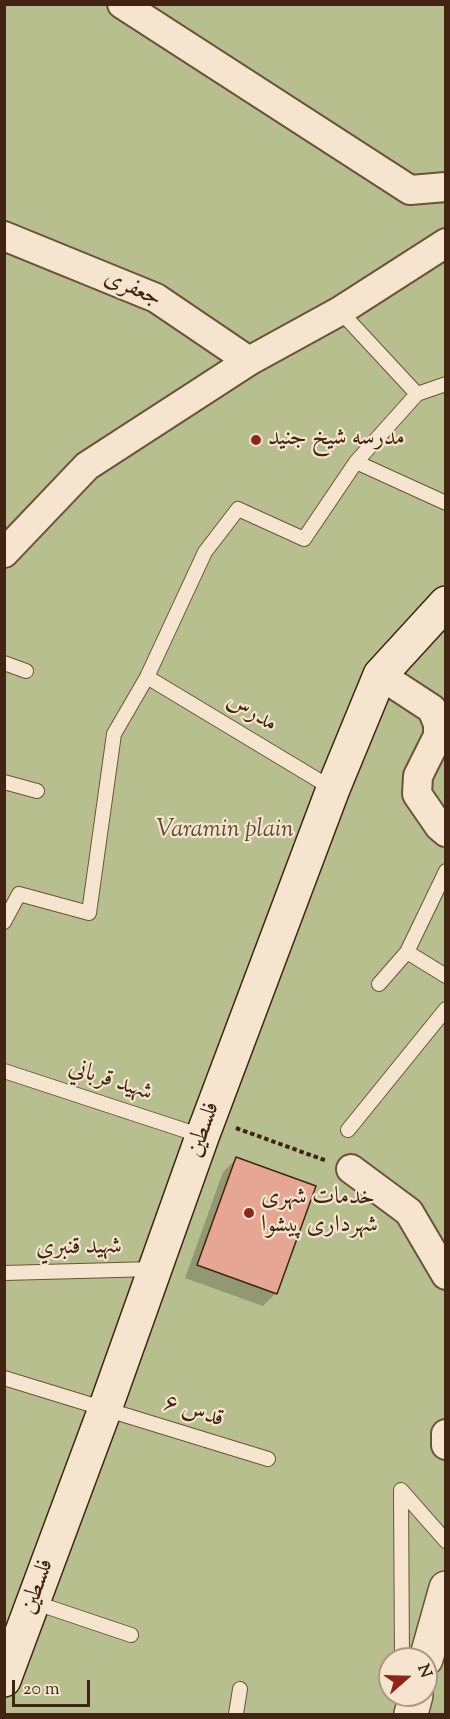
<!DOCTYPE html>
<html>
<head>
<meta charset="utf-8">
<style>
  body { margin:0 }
  #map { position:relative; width:450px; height:1719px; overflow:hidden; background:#f0d7b4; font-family:"Sorts Mill Goudy",serif }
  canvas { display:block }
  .frame { position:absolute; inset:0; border:6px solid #422412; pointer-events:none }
  .north { position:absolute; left:378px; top:1647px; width:60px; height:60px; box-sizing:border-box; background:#f5e5ce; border:2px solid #ad9883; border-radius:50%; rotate:70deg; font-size:16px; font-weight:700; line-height:24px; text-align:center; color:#422412 }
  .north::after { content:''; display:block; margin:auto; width:21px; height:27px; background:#8f2418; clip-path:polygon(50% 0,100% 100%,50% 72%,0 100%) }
  .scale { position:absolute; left:12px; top:1680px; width:78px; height:27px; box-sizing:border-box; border:3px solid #422412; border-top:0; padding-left:8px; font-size:18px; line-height:21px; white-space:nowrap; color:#422412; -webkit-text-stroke:4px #f5e5ce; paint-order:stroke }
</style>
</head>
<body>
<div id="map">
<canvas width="450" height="1719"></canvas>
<div class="frame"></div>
<div class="north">N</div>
<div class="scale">20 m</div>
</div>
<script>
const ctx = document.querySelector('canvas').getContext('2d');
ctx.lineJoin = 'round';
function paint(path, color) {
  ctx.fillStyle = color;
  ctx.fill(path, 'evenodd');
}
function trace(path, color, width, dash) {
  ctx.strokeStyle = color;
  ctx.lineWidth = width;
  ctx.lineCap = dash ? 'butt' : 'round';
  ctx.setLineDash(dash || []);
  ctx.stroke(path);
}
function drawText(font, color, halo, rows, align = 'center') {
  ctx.font = font + ' "Sorts Mill Goudy",Amiri,serif';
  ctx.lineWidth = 4.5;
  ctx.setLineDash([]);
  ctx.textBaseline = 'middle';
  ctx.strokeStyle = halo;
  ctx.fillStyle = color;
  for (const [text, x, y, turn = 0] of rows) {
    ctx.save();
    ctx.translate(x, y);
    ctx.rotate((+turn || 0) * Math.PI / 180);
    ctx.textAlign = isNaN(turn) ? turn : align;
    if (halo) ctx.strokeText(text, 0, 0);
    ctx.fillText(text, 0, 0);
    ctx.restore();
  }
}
paint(new Path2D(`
  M 5,5 L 445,5 L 445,1714 L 5,1714 ZM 390,1659 L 426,1659 L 426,1695 L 390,1695 Z`), '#b7bf8f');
paint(new Path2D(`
  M 236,1159 L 276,1293 L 263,1306 L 185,1278 L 223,1172 Z`), '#0003');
const building = new Path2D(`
  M 236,1157 L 316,1186 L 277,1294 L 197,1265 Z`);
paint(building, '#e5a793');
trace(building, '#422412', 1.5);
const service = new Path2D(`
  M 417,394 L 446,384
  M 356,462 L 446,503
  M 4,663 L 26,671
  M 147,677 L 333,789
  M 4,782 L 37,791
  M 4,922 L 19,894 L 89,913 L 114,734 L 147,677 L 205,552 L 238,509 L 304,539 L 356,462 L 417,394 L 340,311
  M 407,952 L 446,976
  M 379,984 L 407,952 L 446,871
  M 4,1071 L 202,1136
  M 348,1130 L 446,1009
  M 4,1273 L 154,1269
  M 4,1378 L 268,1459
  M 33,1602 L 131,1635
  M 402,1659 L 401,1490 L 446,1541
  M 236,1714 L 240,1689`);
const minor = new Path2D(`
  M 122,4 L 410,190 L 446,187
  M 4,236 L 156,298 L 249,361
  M 4,553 L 87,466 L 249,361 L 340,311 L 446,243
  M 380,675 L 432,709 L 438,724 L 438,736 L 418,776 L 417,794 L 439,826 L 446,832
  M 351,1169 L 409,1212 L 446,1275
  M 446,1434 L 446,1445`);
const tertiary = new Path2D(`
  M 426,1659 L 446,1588
  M 411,1714 L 416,1695`);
const secondary = new Path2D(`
  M 4,1680 L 105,1409 L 202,1137 L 333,789 L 380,675 L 446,603`);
trace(service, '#6e513a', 16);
trace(minor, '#6e513a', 32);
trace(tertiary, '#6e513a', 36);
trace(secondary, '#422412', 36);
trace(new Path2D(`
  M 236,1128 L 327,1161`), '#422412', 4, [4.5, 3]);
trace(service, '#f5e5ce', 14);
trace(minor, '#f5e5ce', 28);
trace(tertiary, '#f5e5ce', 33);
trace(secondary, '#f5e5ce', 33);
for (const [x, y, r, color] of [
  [256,440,6,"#8f2418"],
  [249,1213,6,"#8f2418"]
]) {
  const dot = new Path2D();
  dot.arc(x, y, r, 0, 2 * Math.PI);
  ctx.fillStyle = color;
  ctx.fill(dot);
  trace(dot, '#f5e5ce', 2);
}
drawText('24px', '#422412', '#f5e5ce', [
  ["جعفری",132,290,24],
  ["مدرس",251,714,31],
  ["شهيد قرباني",110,1082,18],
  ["فلسطین",205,1130,-70],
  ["شهيد قنبري",79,1249,-1],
  ["قدس ۶",193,1413,17],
  ["فلسطین",39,1587,-70]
]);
drawText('24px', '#422412', '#f5e5ce', [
  ["مدرسه شیخ جنید",268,440],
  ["خدمات شهری",261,1199],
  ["شهرداری پیشوا",261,1227]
], 'left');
drawText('italic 24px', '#5f4b31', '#f5e5ce', [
  ["Varamin plain",225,832]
]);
</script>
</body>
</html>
